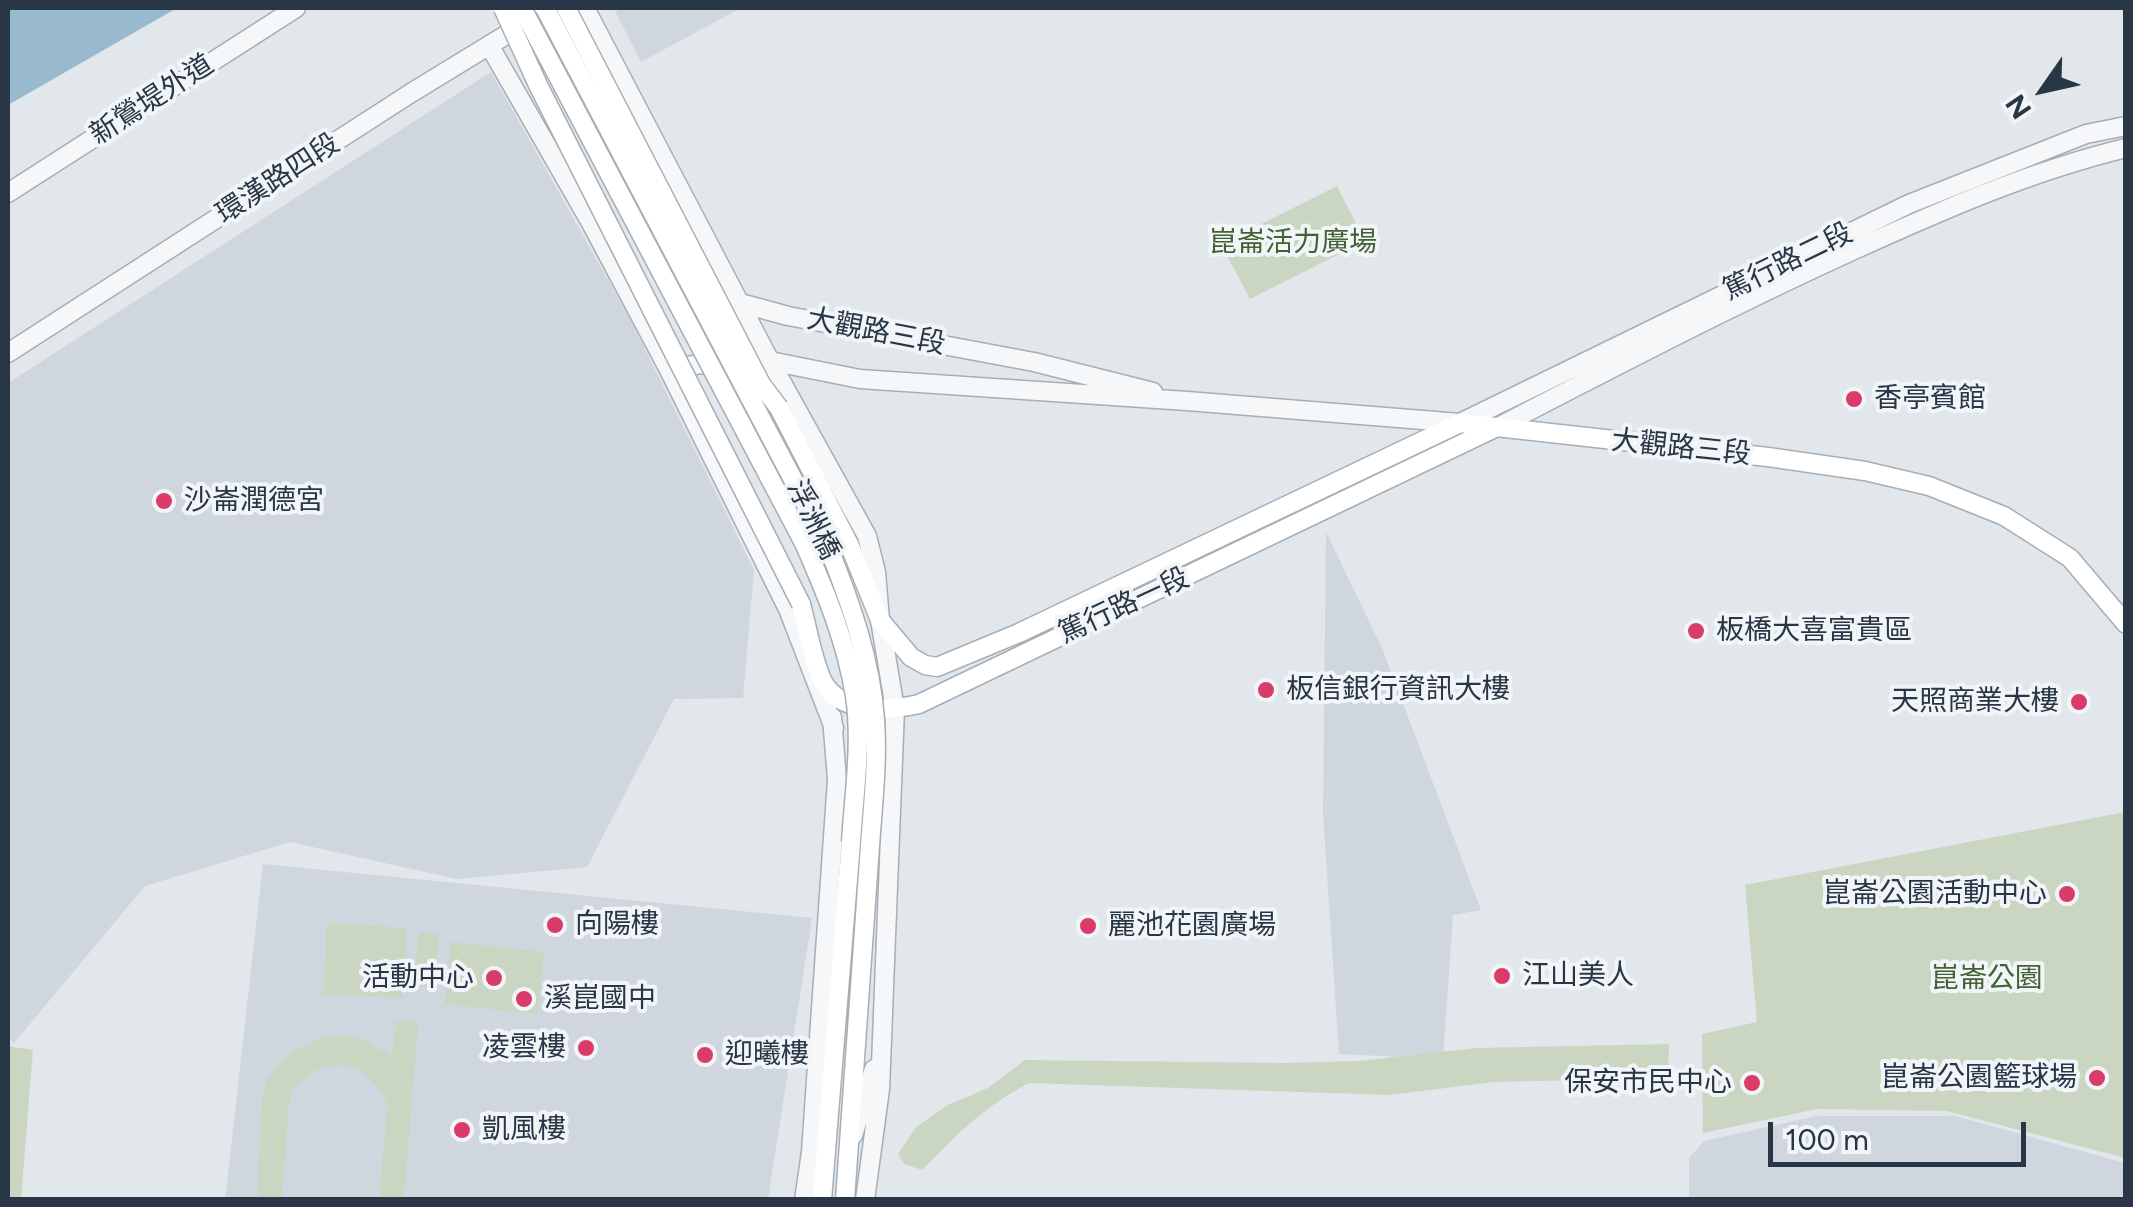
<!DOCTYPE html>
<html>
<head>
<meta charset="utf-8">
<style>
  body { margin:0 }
  #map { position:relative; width:2133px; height:1207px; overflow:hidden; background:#e1e7eb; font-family:Figtree,sans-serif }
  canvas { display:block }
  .frame { position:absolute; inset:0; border:10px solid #283645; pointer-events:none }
  .north { position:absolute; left:1993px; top:40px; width:100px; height:100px; -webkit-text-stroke:8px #f1f5f8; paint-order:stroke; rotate:236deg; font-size:28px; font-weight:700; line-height:40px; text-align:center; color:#283645 }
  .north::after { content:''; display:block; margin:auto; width:35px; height:45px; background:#283645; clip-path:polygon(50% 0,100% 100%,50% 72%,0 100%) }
  .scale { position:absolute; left:1768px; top:1122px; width:258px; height:45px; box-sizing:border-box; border:5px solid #283645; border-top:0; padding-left:12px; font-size:30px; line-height:35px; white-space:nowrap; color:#283645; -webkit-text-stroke:8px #f1f5f8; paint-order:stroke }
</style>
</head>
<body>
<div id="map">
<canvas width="2133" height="1207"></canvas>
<div class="frame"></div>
<div class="north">N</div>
<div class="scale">100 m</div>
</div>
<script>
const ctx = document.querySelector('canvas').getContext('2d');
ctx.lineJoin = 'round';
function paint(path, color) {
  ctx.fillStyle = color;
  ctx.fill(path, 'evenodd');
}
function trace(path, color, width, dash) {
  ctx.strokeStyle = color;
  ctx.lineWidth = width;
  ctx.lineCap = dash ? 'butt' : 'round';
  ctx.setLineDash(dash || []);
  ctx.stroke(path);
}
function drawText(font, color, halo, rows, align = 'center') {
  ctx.font = font + ' Figtree,"Noto Sans TC",sans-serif';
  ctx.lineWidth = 8;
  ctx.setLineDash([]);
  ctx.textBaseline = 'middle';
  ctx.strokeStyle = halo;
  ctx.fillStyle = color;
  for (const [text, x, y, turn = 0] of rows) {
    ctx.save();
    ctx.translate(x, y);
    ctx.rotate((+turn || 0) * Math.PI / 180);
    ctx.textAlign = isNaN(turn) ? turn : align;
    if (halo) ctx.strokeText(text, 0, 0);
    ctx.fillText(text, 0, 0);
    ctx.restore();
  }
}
paint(new Path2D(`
  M 618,8 L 741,8 L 641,62 L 616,13 Z
  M 491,72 L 630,319 L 754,570 L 743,698 L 674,699 L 587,867 L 457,879 L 290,842 L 145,886 L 14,1043 L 8,1037 L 8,383 Z
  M 1326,532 L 1382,648 L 1481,910 L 1453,915 L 1443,1059 L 1339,1054 L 1323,813 Z
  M 263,864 L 812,918 L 768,1199 L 225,1200 Z
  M 1817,1116 L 1955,1116 L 2125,1163 L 2125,1199 L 1689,1199 L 1689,1158 L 1704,1141 Z`), '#cfd6dd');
paint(new Path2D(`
  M 1337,186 L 1365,241 L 1250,299 L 1221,244 Z
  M 2125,812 L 2125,1158 L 1947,1111 L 1817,1109 L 1703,1133 L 1702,1034 L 1757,1022 L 1745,885 Z
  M 327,923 L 406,928 L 403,998 L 323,994 Z
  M 419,932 L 439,934 L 433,987 L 414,986 Z
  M 451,942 L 544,952 L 538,1014 L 445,1004 Z
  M 396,1021 L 418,1023 L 404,1199 L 379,1199 L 388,1103 C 363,1056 325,1053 290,1092 L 282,1199 L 258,1199 C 259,1177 259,1099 266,1083 C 281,1051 324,1029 358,1038 C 371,1042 381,1050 392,1057 Z
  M 1669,1044 L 1668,1078 L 1494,1082 L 1390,1095 L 1029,1083 C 986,1105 955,1136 922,1170 L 904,1164 L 898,1154 L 916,1127 L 948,1105 L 988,1088 L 1025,1060 L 1283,1063 L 1359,1061 L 1477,1048 Z
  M 8,1046 L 33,1050 L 21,1199 L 8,1199 Z`), '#cad6c2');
paint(new Path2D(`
  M 8,8 L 177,8 L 8,105 Z`), '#99bace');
const tertiary = new Path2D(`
  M 585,8 L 770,361 L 867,536 L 876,572 L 880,620 L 895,709 L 880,1089 L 865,1200
  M 489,45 L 591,223 L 668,368 L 788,609 L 834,728
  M 8,193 L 296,8
  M 740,303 L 788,316 L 1034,362 L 1153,392
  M 8,353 L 411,93 L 550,8
  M 668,368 L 740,360 L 770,361 L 860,379 L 1187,401 L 1460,423 L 1909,204 L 2086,134 L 2126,126
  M 1498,427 C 1616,366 1733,305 1854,250 C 1942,210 2031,171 2126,148
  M 853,1135 L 874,1069
  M 804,1200 L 811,1152 L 837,780 L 832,717`);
const secondary = new Path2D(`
  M 779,408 L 849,544 L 880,620 L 911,657 L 925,665 L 937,667 L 1019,633 L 1460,423 L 1768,457 L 1865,471 L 1929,486 L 2004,516 L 2070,558 L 2126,624
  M 801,604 C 807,626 813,662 823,682 C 841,714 888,711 919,704 L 1495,428
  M 822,1200 L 851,842
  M 845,1200 L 870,845`);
trace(tertiary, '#a6aeb6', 21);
trace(secondary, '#a6aeb6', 21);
trace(tertiary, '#f5f7f9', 18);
trace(secondary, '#fff', 18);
const secondaryBridge = new Path2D(`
  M 503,8 L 539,87 L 801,604
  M 522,8 L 804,543 C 826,593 846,641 855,696 C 862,743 854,794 851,842
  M 545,8 L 828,546 C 850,602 871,659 875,720 C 878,761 873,804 870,845
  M 566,8 L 761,384 L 779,408`);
trace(secondaryBridge, '#a6aeb6', 21, []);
trace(secondaryBridge, '#fff', 18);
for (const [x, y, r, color] of [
  [1854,399,10,"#da3c6a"],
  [164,501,10,"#da3c6a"],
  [1696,631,10,"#da3c6a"],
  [1266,690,10,"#da3c6a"],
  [2079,702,10,"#da3c6a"],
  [2067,894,10,"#da3c6a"],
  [555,925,10,"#da3c6a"],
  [1088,926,10,"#da3c6a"],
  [1502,976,10,"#da3c6a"],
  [494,978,10,"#da3c6a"],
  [524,999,10,"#da3c6a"],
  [586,1048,10,"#da3c6a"],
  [705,1055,10,"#da3c6a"],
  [2097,1078,10,"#da3c6a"],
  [1752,1083,10,"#da3c6a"],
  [462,1130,10,"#da3c6a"]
]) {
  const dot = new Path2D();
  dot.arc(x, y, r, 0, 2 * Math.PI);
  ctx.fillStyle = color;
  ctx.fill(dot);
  trace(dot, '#f1f5f8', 4);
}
drawText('28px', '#283645', '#f1f5f8', [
  ["新鶯堤外道",152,100,-33],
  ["環漢路四段",278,179,-33],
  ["篤行路二段",1788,262,-26],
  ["大觀路三段",876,332,11],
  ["大觀路三段",1681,448,6],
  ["浮洲橋",813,520,64],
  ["篤行路一段",1124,606,-25]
]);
drawText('28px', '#436234', '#f1f5f8', [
  ["崑崙活力廣場",1293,243],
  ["崑崙公園",1987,979]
]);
drawText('28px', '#283645', '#f1f5f8', [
  ["香亭賓館",1874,399],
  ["沙崙潤德宮",184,501],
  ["板橋大喜富貴區",1716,631],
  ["板信銀行資訊大樓",1286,690],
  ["天照商業大樓",2059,702,"right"],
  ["崑崙公園活動中心",2047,894,"right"],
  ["向陽樓",575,925],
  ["麗池花園廣場",1108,926],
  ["江山美人",1522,976],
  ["活動中心",474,978,"right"],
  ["溪崑國中",544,999],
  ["凌雲樓",566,1048,"right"],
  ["迎曦樓",725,1055],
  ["崑崙公園籃球場",2077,1078,"right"],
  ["保安市民中心",1732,1083,"right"],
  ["凱風樓",482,1130]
], 'left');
</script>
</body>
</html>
